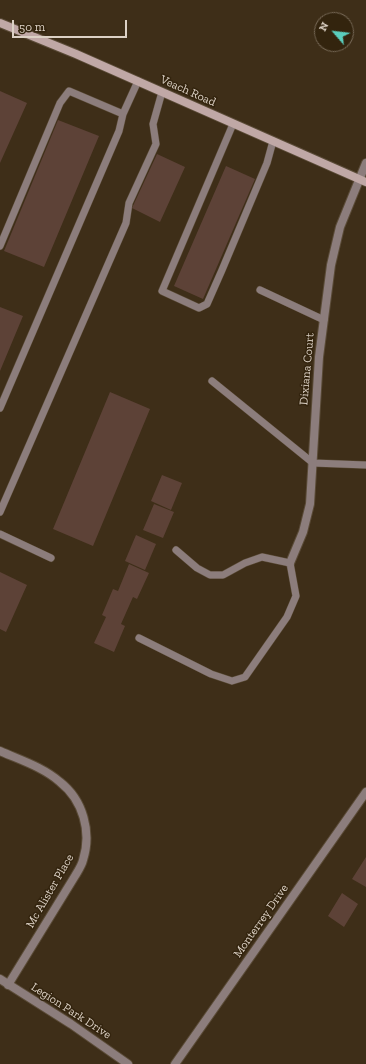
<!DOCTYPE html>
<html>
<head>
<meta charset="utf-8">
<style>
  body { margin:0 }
  #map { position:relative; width:366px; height:1064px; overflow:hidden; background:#3e2e18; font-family:"Zilla Slab",serif }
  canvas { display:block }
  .north { position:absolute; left:314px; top:12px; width:40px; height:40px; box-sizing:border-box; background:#33240e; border:1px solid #776957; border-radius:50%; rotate:298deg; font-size:11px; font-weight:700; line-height:16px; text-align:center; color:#dcd1c5 }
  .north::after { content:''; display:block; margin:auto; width:14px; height:18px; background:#5acebd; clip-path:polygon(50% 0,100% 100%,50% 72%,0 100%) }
  .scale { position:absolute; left:12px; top:20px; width:115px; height:18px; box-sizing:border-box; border:2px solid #dcd1c5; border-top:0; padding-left:5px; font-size:12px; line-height:14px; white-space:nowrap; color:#dcd1c5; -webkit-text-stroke:3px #33240e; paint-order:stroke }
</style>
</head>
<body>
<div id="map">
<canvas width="366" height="1064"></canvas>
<div class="north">N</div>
<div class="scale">50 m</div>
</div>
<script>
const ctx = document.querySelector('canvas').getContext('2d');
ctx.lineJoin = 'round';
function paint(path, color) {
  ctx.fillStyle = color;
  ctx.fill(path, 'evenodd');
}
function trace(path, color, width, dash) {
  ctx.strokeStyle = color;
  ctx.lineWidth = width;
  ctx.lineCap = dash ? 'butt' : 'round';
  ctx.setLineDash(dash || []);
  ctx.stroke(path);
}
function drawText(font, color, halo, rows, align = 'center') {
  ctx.font = font + ' "Zilla Slab",serif';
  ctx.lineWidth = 3;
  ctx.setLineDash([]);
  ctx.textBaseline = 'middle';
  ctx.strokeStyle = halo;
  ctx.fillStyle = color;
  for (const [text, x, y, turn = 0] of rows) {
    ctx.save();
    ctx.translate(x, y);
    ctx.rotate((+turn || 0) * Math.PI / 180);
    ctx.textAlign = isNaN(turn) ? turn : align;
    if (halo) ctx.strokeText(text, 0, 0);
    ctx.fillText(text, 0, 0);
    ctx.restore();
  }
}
paint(new Path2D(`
  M 0,91 L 27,103 L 0,163 Z
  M 58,120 L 99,136 L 44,267 L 4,251 Z
  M 157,154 L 185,167 L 160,222 L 132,208 Z
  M 226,166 L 255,179 L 203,299 L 174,286 Z
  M 0,307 L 23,316 L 0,371 Z
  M 110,392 L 150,409 L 93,546 L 53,529 Z
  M 162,475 L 182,483 L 171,510 L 151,501 Z
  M 154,504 L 174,512 L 163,538 L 143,530 Z
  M 136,535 L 156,544 L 145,570 L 125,561 Z
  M 129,564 L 149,573 L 137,599 L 133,597 L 121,624 L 125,626 L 114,652 L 94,643 L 106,617 L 102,615 L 113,589 L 118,591 Z
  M 0,572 L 27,585 L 6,632 L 0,629 Z
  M 366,857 L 366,887 L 352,879 Z
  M 342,893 L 358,904 L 344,927 L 328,916 Z`), '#5d4237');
const lane = new Path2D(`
  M 233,124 L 162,291 L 199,308 L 207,304 L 222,270 L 267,163 L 273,141
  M 0,246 L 60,103 L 69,91 L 123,114 L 138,81
  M 260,290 L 324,320
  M 212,381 L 313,463 L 366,465
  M 0,408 L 119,131 L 123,114
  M 0,512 L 126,223 L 129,203 L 156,144 L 153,124 L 162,92
  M 0,534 L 51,558
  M 139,638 L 211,674 L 232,681 L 245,677 L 287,617 L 296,596 L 290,563 L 262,557 L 245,563 L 223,575 L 210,575 L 197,568 L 176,550`);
const street = new Path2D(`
  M 290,563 L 303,532 L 310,504 L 319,357 L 331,265 L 340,227 L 366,163
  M 0,751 C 20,760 43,767 60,782 C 83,800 92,832 83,860 C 82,865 78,871 75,876 L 8,985
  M 0,979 L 71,1024 L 128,1064
  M 175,1064 L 366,792`);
const secondary = new Path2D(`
  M 0,23 L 76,54 L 366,182`);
trace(lane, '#5a4b37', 8);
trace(street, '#5a4b37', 10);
trace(secondary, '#5a4b37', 10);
trace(lane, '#8c7d7c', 7);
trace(street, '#8c7d7c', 8);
trace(secondary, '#c0a8a6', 8);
drawText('12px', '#dcd1c5', '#33240e', [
  ["Veach Road",188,91,24],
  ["Dixiana Court",307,369,-85],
  ["Mc Alister Place",50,891,-60],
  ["Monterrey Drive",261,921,-55],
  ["Legion Park Drive",71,1011,33]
]);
</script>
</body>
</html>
